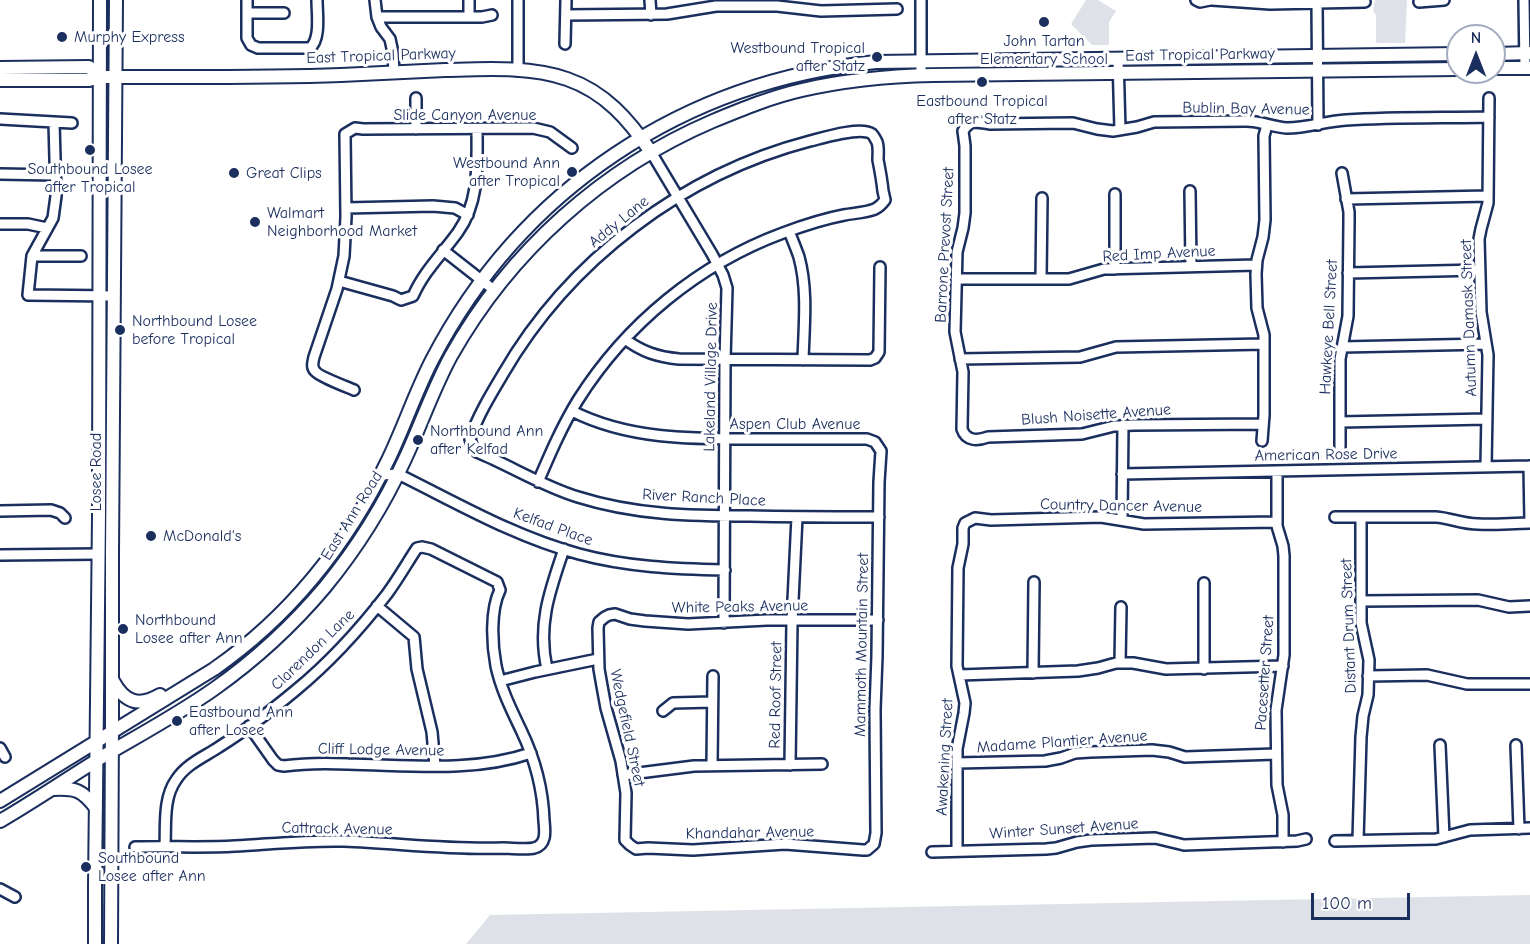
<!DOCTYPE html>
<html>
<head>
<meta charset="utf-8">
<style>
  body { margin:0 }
  #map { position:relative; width:1530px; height:944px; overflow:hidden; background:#fff; font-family:"Comic Neue",sans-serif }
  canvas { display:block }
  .north { position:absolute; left:1446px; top:24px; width:60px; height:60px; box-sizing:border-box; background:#fff; border:2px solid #a4acbf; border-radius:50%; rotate:0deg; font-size:16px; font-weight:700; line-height:24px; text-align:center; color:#1b2f5e }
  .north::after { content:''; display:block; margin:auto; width:21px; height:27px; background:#1b2f5e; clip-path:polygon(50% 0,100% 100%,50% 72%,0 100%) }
  .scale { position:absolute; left:1311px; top:893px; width:99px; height:27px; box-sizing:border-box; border:3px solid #1b2f5e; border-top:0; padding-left:8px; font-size:18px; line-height:21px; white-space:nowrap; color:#1b2f5e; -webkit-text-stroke:4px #fff; paint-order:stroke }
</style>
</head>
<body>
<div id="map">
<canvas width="1530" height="944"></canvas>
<div class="north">N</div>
<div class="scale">100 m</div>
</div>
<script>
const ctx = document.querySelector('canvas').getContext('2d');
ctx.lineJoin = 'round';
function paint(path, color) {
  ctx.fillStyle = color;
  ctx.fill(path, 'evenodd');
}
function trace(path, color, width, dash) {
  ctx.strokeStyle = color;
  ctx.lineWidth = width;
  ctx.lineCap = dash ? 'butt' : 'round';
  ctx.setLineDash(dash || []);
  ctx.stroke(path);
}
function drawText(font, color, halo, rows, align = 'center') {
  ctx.font = font + ' "Comic Neue",sans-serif';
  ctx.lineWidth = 6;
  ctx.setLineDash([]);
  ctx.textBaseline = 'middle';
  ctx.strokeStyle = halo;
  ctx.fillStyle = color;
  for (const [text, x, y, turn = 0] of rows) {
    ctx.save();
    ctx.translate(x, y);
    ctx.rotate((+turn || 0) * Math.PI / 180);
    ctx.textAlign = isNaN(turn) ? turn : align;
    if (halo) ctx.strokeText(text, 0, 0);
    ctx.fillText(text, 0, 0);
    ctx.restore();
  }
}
paint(new Path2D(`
  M 1086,0 L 1098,0 L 1116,11 L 1109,22 L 1109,45 L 1092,45 L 1071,24 Z
  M 1375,0 L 1407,0 L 1405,43 L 1376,43 L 1376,15 L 1373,11 Z
  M 1530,895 L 1530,944 L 466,944 L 490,915 Z`), '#dee1e7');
const minor = new Path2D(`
  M 247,0 L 247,38 L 251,45 L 258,48 L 310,48 C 321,39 317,14 317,0
  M 375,0 L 377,17 L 381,27 L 390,39 L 393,53 L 394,72
  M 518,0 L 518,71
  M 650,0 L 651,15
  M 1196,0 L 1200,2 L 1210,0
  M 1212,0 L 1270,4 L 1365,2
  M 1524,0 L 1525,68
  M 1419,2 L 1444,0
  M 1317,3 L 1318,125
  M 247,13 L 284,13
  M 566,15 L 667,14 L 716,6 L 777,6 L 821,11 L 897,9
  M 469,16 L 469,0
  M 377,17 L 482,17 L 492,15
  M 565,44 L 566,0
  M 1118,58 L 1120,130
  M 921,75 L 921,0
  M 416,98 L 416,129
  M 0,119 L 72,123
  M 54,122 L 56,196 L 53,218 L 32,256 L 28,295 L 114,296
  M 651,152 L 712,254 L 723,275 L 727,288 L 725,360 L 724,623
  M 0,174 L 55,175
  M 1190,191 L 1191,266
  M 1115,194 L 1115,269
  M 1346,199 L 1488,196
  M 346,208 L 433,206 L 455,208 L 468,215
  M 0,224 L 28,224 L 47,228
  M 789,231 C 792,239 796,248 799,257 C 808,290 804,326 803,360
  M 443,250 L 494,290
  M 32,256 L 81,256
  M 1348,273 L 1479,270
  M 956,279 L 1069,279 L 1104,269 L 1256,265
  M 1041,279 L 1042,198
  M 339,281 L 393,296 L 401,300 L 413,296 C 424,271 443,253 458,232 C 480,201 477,164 477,129
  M 625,339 C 642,352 658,357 679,359 L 870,360 L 875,358 L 879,352 L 880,267
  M 1342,347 L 1486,344
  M 960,359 L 1080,357 L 1116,347 L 1264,344
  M 354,390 C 347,387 318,376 315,371 C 311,367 313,362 314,357 L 337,289 L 344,256 L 346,217 L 345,134 L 355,128 L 363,129 L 533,128 L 550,132 L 572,148
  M 572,411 C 629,440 694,439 756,439 C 793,439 830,439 867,439 L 875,442 L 881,451 L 879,482 L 877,656 L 875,709 L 876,833 L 874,844 L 867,850 L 863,850 L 785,844 L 693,850 L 648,848 L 636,849 L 630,845 L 625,840 L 626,793 L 621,761 L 606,708 L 602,686 L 599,669 L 598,628 L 599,622 L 605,617 L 609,615 L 615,614 L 630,619 L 645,621 L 688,624 L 767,620 L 878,620
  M 1340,422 L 1487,419
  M 1263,424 L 1134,425 L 1114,426 L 1082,434 L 988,437 C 977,441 966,441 962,429 L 963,372 L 955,332 L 957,252 L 963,228 L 965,213 L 965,146 L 963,131 C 971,119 976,122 990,124 L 1073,123 L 1097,129 L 1113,131 L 1137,127 L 1154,122 L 1246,121 C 1260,121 1273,127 1287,128 C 1308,128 1326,121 1346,120 C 1394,117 1442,118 1489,117
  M 1262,441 L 1264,415 L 1264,335 L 1257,308 L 1256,274 L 1257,260 L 1263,237 L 1265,220 L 1264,136 L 1267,125
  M 1340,447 L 1340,359 L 1348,316 L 1349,222 L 1349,212 L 1342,173
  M 1529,466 L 1530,523
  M 1486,467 L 1488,355 L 1481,312 L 1479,239 L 1481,229 L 1488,203 L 1489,98
  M 1277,471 L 1277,526 L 1283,546 L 1284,556 L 1284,655 L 1276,710 L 1277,785 L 1283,815 L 1283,842
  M 1122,474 L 1530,466
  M 381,475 L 398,474 C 457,503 515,537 579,554 C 627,567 676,569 725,570
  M 538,482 C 550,454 562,426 578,400 C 626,324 699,264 783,233 C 802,226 823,219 844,215 C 854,213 865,213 875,209 C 879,207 882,204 885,200 L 883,191 C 882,181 880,170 878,160 C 878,154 879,147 877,142 C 876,140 873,135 872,134 C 861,126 822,138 810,141 C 683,174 569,260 503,374 C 491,394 477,417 470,439 L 473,448 L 477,452 C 511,466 542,486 578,497 C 635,515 691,516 750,516 C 793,517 836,517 879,517
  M 0,511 L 51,510 L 60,513 L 65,518
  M 1335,517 L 1436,517 C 1450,518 1463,524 1478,524 C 1495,525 1513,523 1530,523
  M 1122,520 L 1123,425
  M 0,555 L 98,554
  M 1204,583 L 1204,669
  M 1361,601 L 1478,600 L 1509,607 L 1530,606
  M 377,606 L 414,637 L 417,669 L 432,732 L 435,766
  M 1120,663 L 1121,607
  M 547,669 C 537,625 550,590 564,549
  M 1033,673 L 1034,582
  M 959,675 L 1078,671 L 1098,668 L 1116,663 L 1133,663 L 1166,669 L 1283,666
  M 1368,676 L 1427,675 L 1467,684 L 1530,684
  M 500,681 L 535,672 L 598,659
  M 663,711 L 673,703 L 712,702
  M 249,726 L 273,760 L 278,765 L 284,766 C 305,763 327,763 348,764 C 409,765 472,773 531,753
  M 1440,745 L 1444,837
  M 1516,745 L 1519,829
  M 0,748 L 5,757
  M 957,763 L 1045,761 L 1061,758 L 1075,753 L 1090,752 L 1152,750 L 1169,752 L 1185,757 L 1276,754
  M 712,765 L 713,676
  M 790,765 L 792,621 L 797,517
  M 623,775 L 694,766 L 822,764
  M 1358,840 L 1361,737 L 1363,716 L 1368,695 L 1369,660 L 1361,623 L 1361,518
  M 1335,841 L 1436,839 L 1470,830 L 1530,828
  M 135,847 C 169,846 202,848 235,846 C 271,844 308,840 344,841 C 397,843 450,850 503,848 C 511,848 528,850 534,848 C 547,845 545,831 544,821 C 543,789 535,759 521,730 C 511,709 501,689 496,666 C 492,645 490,610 500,590 L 497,582 L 431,549 L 422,547 L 417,548 C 407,563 398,579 387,594 C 360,629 330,662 296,690 C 272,710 246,730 219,747 C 204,757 186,764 176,780 C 163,798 166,825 165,846
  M 957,851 L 957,749 L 964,713 L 965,703 L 957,666 L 958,568 L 963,544 L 963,528 L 965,523 L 975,518 L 991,520 L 1101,517 L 1144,524 L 1277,522
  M 932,852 L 1046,849 L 1056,848 L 1077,842 L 1091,840 L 1155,838 L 1184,845 L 1297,841 L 1306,839
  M 0,889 L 15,897`);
const major = new Path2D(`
  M 1494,54 L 1530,53
  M 0,68 L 89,67 L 100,77
  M 1494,68 L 1530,68
  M 0,80 L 89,80 L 100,77 C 180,77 260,78 341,75 C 376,73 410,72 445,70 C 485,69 529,66 567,79 C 605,92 629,120 651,152
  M 113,681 C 125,703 139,707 160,695
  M 54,789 C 76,788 82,790 96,808
  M 0,801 L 214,669 C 290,616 348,543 388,460 C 404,427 415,393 432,360 C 521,189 684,81 876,62 L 1458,54
  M 0,821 C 36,800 71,776 107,754 C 143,733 180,713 214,689 C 255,660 293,625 325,587 C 357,548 384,505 405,459 C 421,425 433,389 451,356 C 510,251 603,168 713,121 C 742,109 771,97 802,90 C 845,80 889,76 933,75 L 1458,69
  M 95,944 L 95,886 L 99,515 L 100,0
  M 111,944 L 112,721 L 112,553 L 116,0`);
trace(minor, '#1b2f5e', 14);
trace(major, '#1b2f5e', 16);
trace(minor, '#fff', 9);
trace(major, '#fff', 12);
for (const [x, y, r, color] of [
  [1044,22,6,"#1b2f5e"],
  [62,37,6,"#1b2f5e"],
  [877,57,6,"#1b2f5e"],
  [982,82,6,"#1b2f5e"],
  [90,150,6,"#1b2f5e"],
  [572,172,6,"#1b2f5e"],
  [234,173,6,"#1b2f5e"],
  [255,222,6,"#1b2f5e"],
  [120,330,6,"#1b2f5e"],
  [418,440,6,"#1b2f5e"],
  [151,536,6,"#1b2f5e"],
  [123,629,6,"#1b2f5e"],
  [177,721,6,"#1b2f5e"],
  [86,867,6,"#1b2f5e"]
]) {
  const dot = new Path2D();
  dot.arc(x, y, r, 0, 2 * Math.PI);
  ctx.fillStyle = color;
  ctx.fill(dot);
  trace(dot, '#fff', 2);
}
drawText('16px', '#1b2f5e', '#fff', [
  ["Murphy Express",74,37],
  ["John Tartan",1044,41,"center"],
  ["Elementary School",1044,59,"center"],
  ["Westbound Tropical",865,48,"right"],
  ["after Statz",865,66,"right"],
  ["Eastbound Tropical",982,101,"center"],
  ["after Statz",982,119,"center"],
  ["Westbound Ann",560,163,"right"],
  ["after Tropical",560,181,"right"],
  ["Southbound Losee",90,169,"center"],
  ["after Tropical",90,187,"center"],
  ["Great Clips",246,173],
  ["Walmart",267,213],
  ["Neighborhood Market",267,231],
  ["Northbound Losee",132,321],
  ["before Tropical",132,339],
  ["Northbound Ann",430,431],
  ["after Kelfad",430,449],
  ["McDonald's",163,536],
  ["Northbound",135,620],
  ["Losee after Ann",135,638],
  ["Eastbound Ann",189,712],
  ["after Losee",189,730],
  ["Southbound",98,858],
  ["Losee after Ann",98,876]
], 'left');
drawText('16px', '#1b2f5e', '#fff', [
  ["East Tropical Parkway",1200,55,-1],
  ["East Tropical Parkway",381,56,-2],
  ["Bublin Bay Avenue",1246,109,1],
  ["Slide Canyon Avenue",465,115],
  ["Addy Lane",619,222,-39],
  ["Barrone Prevost Street",945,245,-87],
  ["Red Imp Avenue",1159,254,-3],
  ["Autumn Damask Street",1469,318,-92],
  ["Hawkeye Bell Street",1329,327,-87],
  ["Lakeland Village Drive",711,377,-89],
  ["Blush Noisette Avenue",1096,415,-4],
  ["Aspen Club Avenue",795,424],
  ["American Rose Drive",1326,455,-1],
  ["Losee Road",96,472,-90],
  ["River Ranch Place",704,498,3],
  ["Country Dancer Avenue",1121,506,1],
  ["East Ann Road",352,516,-58],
  ["Kelfad Place",553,527,20],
  ["White Peaks Avenue",740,607,-1],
  ["Distant Drum Street",1349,626,-92],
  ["Mammoth Mountain Street",862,645,-89],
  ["Clarendon Lane",313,650,-44],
  ["Pacesetter Street",1265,673,-86],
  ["Red Roof Street",776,695,-89],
  ["Wedgefield Street",627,728,78],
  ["Madame Plantier Avenue",1062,742,-4],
  ["Cliff Lodge Avenue",381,750,1],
  ["Awakening Street",945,757,-87],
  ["Cattrack Avenue",337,829,1],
  ["Winter Sunset Avenue",1064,829,-4],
  ["Khandahar Avenue",750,833,-1]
]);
</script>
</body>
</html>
